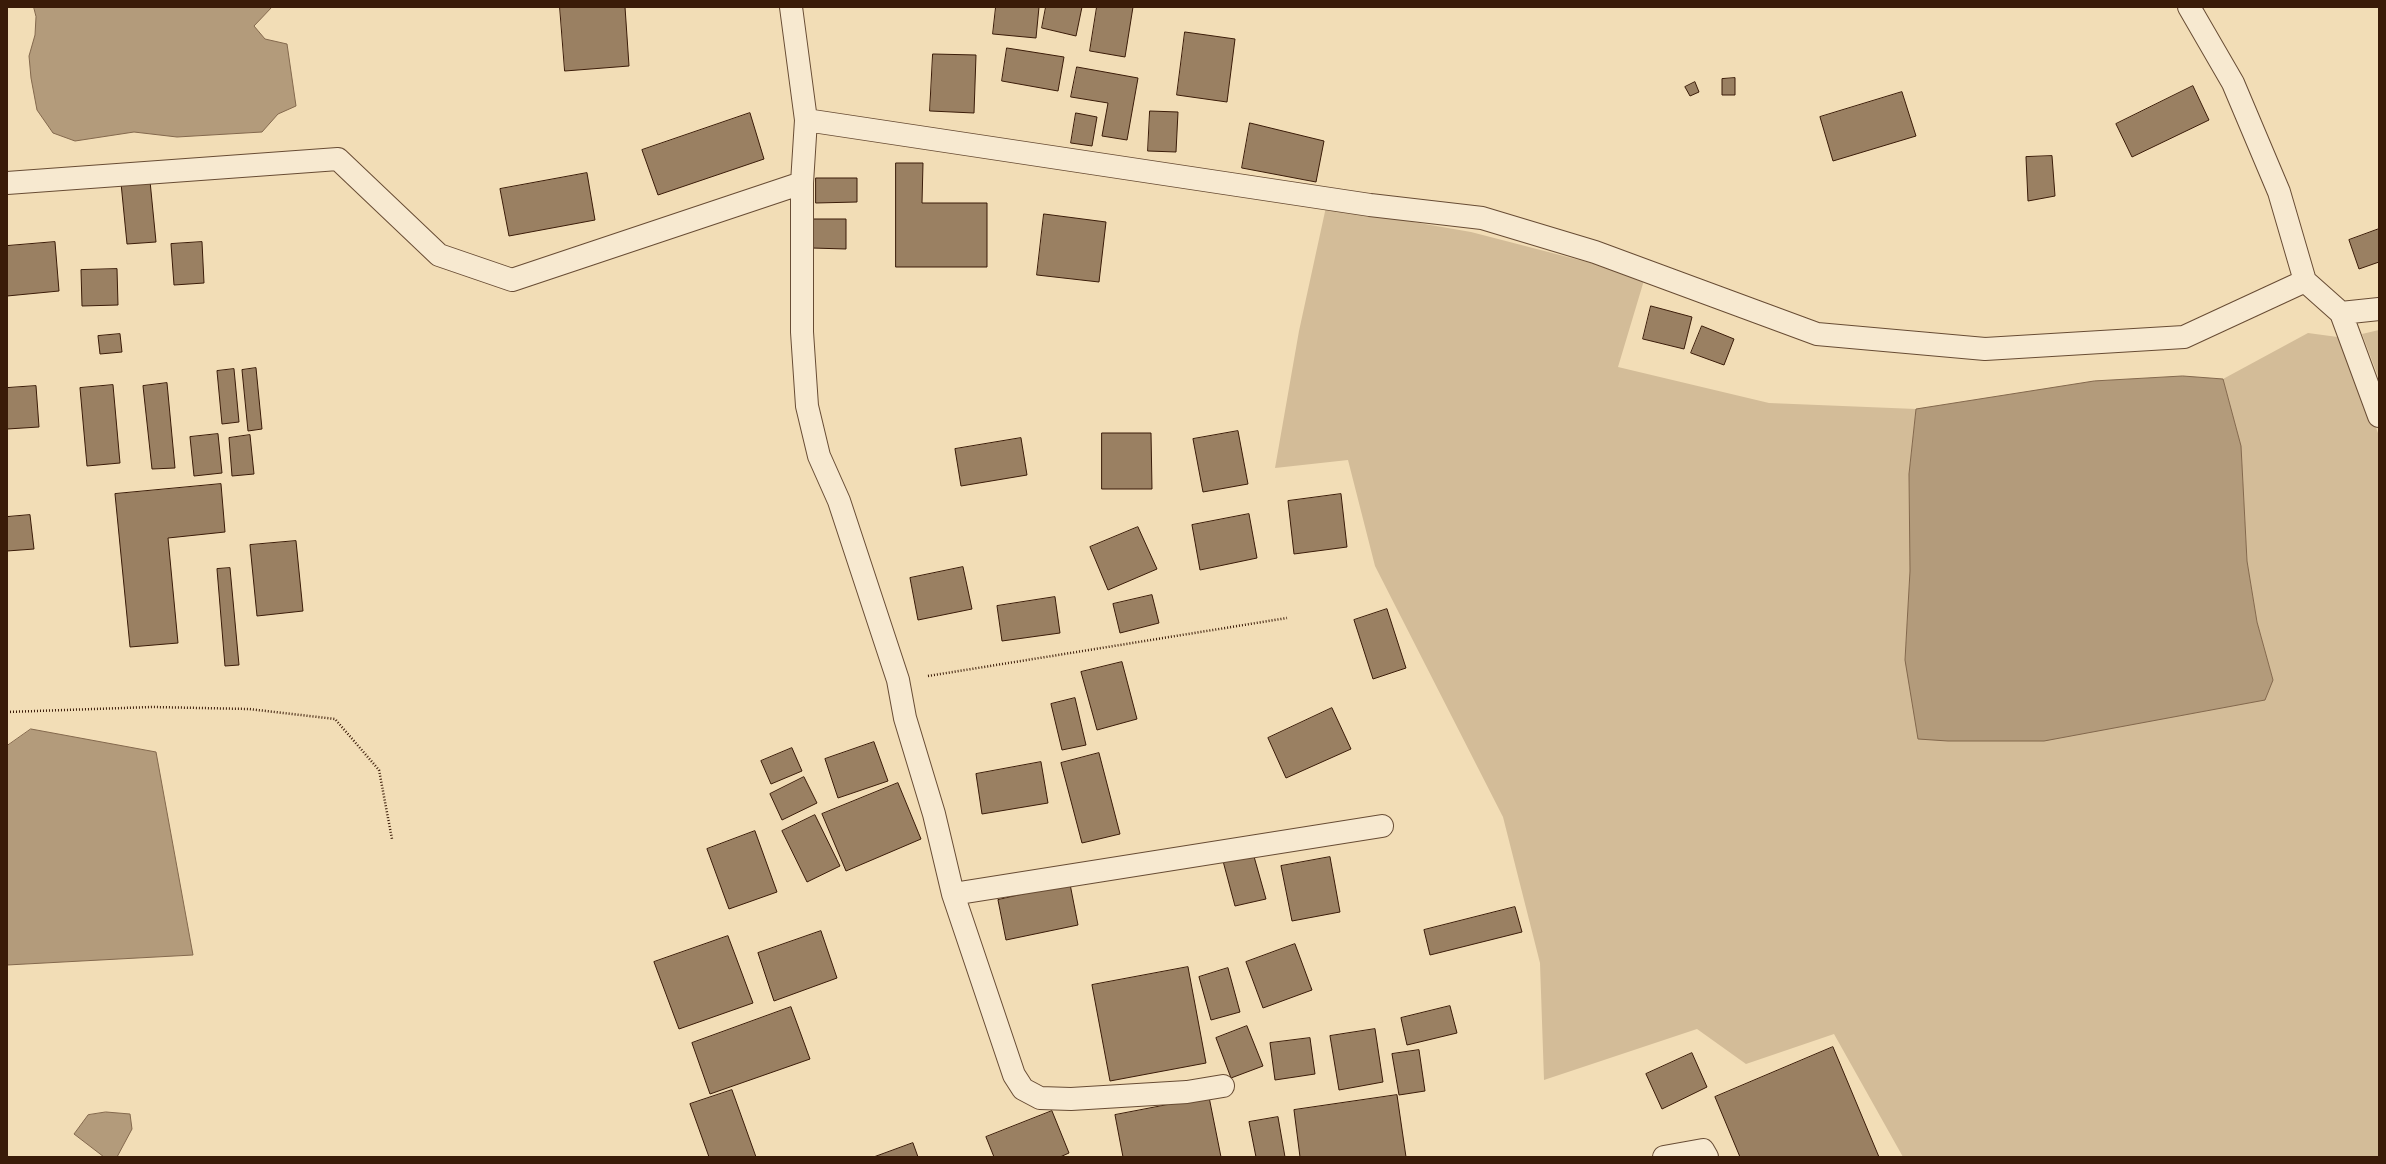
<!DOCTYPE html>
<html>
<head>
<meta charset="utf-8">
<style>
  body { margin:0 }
  #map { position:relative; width:2386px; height:1164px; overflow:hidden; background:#f2ddb6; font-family:"EB Garamond",serif }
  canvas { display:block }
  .frame { position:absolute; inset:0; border:8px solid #3a1b08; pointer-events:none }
</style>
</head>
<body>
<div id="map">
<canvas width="2386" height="1164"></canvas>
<div class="frame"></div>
</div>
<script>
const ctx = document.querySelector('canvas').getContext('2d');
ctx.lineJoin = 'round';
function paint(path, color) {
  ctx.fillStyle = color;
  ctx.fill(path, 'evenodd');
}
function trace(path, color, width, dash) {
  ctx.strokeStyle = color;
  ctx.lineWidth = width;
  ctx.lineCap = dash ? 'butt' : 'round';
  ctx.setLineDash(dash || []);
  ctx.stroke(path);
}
paint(new Path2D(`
  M 1326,207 L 1471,232 L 1645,277 L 1618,367 L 1769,403 L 1916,409 L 1909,474 L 1910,571 L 1905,660 L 2137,722 L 2205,711 L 2273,680 L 2257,622 L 2247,561 L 2241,446 L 2223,379 L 2308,333 L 2345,338 L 2379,436 L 2379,1157 L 1903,1157 L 1834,1034 L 1746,1064 L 1697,1029 L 1544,1080 L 1540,963 L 1503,817 L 1375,566 L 1348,460 L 1275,468 L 1299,331 Z
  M 2379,330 L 2379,379 L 2362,334 Z`), '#d3bc98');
const water = new Path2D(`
  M 34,7 L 272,7 L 254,26 L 265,39 L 287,44 L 296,106 L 278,114 L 262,132 L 177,137 L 134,132 L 75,141 L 53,133 L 37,110 L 31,78 L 29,56 L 35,35 L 36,17 Z
  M 2183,376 L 2223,379 L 2241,446 L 2247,561 L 2257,622 L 2273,680 L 2265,700 L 2044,741 L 1948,741 L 1918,739 L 1905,660 L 1910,571 L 1909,474 L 1916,409 L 2094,381 Z
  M 31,729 L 156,752 L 193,955 L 7,965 L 7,746 Z
  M 106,1112 L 130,1114 L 132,1129 L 117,1157 L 104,1157 L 74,1134 L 88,1115 Z`);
paint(water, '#b39b7b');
trace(water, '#83684d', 1);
const building = new Path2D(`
  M 560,7 L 625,7 L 629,66 L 565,71 Z
  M 996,7 L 1039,7 L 1036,38 L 993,34 Z
  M 1046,7 L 1082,7 L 1076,36 L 1042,28 Z
  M 1097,7 L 1133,7 L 1125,57 L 1090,51 Z
  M 1185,32 L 1235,39 L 1227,102 L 1177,95 Z
  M 1007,48 L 1064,57 L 1058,91 L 1002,81 Z
  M 933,54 L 976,55 L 974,113 L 930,111 Z
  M 1077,67 L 1138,78 L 1127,140 L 1102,136 L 1108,103 L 1071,97 Z
  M 1735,78 L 1735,95 L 1722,95 L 1722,79 Z
  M 1695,82 L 1699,92 L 1690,96 L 1685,87 Z
  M 2193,86 L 2209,120 L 2132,157 L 2116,124 Z
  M 1902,92 L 1916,136 L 1833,161 L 1820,117 Z
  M 1150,111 L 1178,112 L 1176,152 L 1148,151 Z
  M 750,113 L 764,159 L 658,195 L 642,150 Z
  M 1076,113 L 1097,117 L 1092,146 L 1071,143 Z
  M 1250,123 L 1324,141 L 1316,182 L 1242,168 Z
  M 2052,156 L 2055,196 L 2028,201 L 2026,157 Z
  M 896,163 L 923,163 L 922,203 L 987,203 L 987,267 L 896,267 Z
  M 587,173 L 595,220 L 509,236 L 500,189 Z
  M 816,178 L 857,178 L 857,202 L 816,203 Z
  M 150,181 L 156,242 L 127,244 L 121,183 Z
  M 1044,214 L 1106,222 L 1099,282 L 1037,275 Z
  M 813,219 L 846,219 L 846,249 L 812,248 Z
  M 2379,229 L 2379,262 L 2359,269 L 2349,240 Z
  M 55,242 L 59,291 L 7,296 L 7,246 Z
  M 202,242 L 204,283 L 174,285 L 171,244 Z
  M 117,269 L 118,305 L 82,306 L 81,270 Z
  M 1651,306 L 1692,317 L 1684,349 L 1643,339 Z
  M 1702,326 L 1734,339 L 1724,365 L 1691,353 Z
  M 120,334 L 122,352 L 100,354 L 98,336 Z
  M 256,368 L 262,429 L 248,431 L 242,370 Z
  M 234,369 L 239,422 L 222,424 L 217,371 Z
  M 167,383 L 175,468 L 152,469 L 143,386 Z
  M 113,385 L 120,463 L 87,466 L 80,388 Z
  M 36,386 L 39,427 L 7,429 L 7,388 Z
  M 1238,431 L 1248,484 L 1203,492 L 1193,439 Z
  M 1102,433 L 1151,433 L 1152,489 L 1102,489 Z
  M 218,434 L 222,473 L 194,476 L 190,437 Z
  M 250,435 L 254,474 L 232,476 L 229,438 Z
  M 1021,438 L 1027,475 L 961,486 L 955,449 Z
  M 221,484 L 225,532 L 168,538 L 178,643 L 130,647 L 115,494 Z
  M 1341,494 L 1347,547 L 1294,554 L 1288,501 Z
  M 1249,514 L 1257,558 L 1200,570 L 1192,525 Z
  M 30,515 L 34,549 L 7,551 L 7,517 Z
  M 1138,527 L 1157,569 L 1108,590 L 1090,547 Z
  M 296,541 L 303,611 L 257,616 L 250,545 Z
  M 963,567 L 972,609 L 918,620 L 910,578 Z
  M 230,568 L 239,665 L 225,666 L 217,569 Z
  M 1152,595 L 1159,623 L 1120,633 L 1113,604 Z
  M 1055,597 L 1060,633 L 1002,641 L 997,606 Z
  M 1387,609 L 1406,668 L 1373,679 L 1354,620 Z
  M 1122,662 L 1137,719 L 1097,730 L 1081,672 Z
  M 1075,698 L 1086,745 L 1062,750 L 1051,704 Z
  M 1332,708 L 1351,749 L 1286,778 L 1268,738 Z
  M 874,742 L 888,781 L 838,798 L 825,759 Z
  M 792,748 L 802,771 L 771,784 L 761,761 Z
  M 1099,753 L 1120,834 L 1082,843 L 1061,763 Z
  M 1041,762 L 1048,803 L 982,814 L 976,774 Z
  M 804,777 L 817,803 L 782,820 L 770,794 Z
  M 898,783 L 921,839 L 846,871 L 822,814 Z
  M 815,815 L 840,866 L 807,882 L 782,831 Z
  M 755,831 L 777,892 L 729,909 L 707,849 Z
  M 1253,853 L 1266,899 L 1235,906 L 1223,861 Z
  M 1330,857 L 1340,912 L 1292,921 L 1281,866 Z
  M 1070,884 L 1078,925 L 1006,940 L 998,900 Z
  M 1515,907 L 1522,932 L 1430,955 L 1424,930 Z
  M 821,931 L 837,978 L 774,1001 L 758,953 Z
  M 728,936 L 753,1003 L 679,1029 L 654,962 Z
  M 1295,944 L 1312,990 L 1263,1008 L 1246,962 Z
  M 1188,967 L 1206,1063 L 1110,1081 L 1092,985 Z
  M 1228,968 L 1240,1012 L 1211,1020 L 1199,977 Z
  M 1450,1006 L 1457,1033 L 1407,1045 L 1401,1018 Z
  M 791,1007 L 810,1059 L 710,1094 L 692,1043 Z
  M 1247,1026 L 1263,1066 L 1231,1078 L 1216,1038 Z
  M 1375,1029 L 1383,1082 L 1339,1090 L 1330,1036 Z
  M 1310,1038 L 1315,1074 L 1275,1080 L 1270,1043 Z
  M 1833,1047 L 1879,1157 L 1740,1157 L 1715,1097 Z
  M 1419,1050 L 1425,1091 L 1399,1095 L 1392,1054 Z
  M 1692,1053 L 1707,1087 L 1662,1109 L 1646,1074 Z
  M 732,1090 L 756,1157 L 709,1157 L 690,1104 Z
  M 1397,1095 L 1406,1157 L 1300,1157 L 1294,1110 Z
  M 1209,1097 L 1221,1157 L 1123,1157 L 1115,1115 Z
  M 1052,1111 L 1069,1153 L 1060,1157 L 994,1157 L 986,1137 Z
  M 1278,1117 L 1285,1157 L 1256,1157 L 1249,1122 Z
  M 913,1143 L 918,1157 L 874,1157 Z`);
paint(building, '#9a8062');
trace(building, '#3a1b08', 1);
const street = new Path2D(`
  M 791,7 L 806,120
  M 2189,7 L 2233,83 L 2279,192 L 2305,281
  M 7,183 L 338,159 L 439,255 L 512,280 L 802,183 L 806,120 L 1370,205 L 1482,218 L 1595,252 L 1817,334 L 1985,349 L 2184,337 L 2305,281 L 2341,313 L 2379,309
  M 802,183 L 802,332 L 807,406 L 819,456 L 839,501 L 898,680 L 905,718 L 934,814 L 953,894 L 1014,1075 L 1023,1089 L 1040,1098 L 1071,1099 L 1187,1092 L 1223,1086
  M 2341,313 L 2379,416
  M 953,894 L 1382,826
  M 1664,1157 L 1703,1150 L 1707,1157`);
trace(street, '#684c34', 24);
trace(new Path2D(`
  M 928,676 L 1287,618
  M 7,712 L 152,707 L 249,709 L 335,719 L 379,770 L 392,839`), '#3a1b08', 2.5, [1, 2]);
trace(street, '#f7e9d0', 22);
</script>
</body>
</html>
